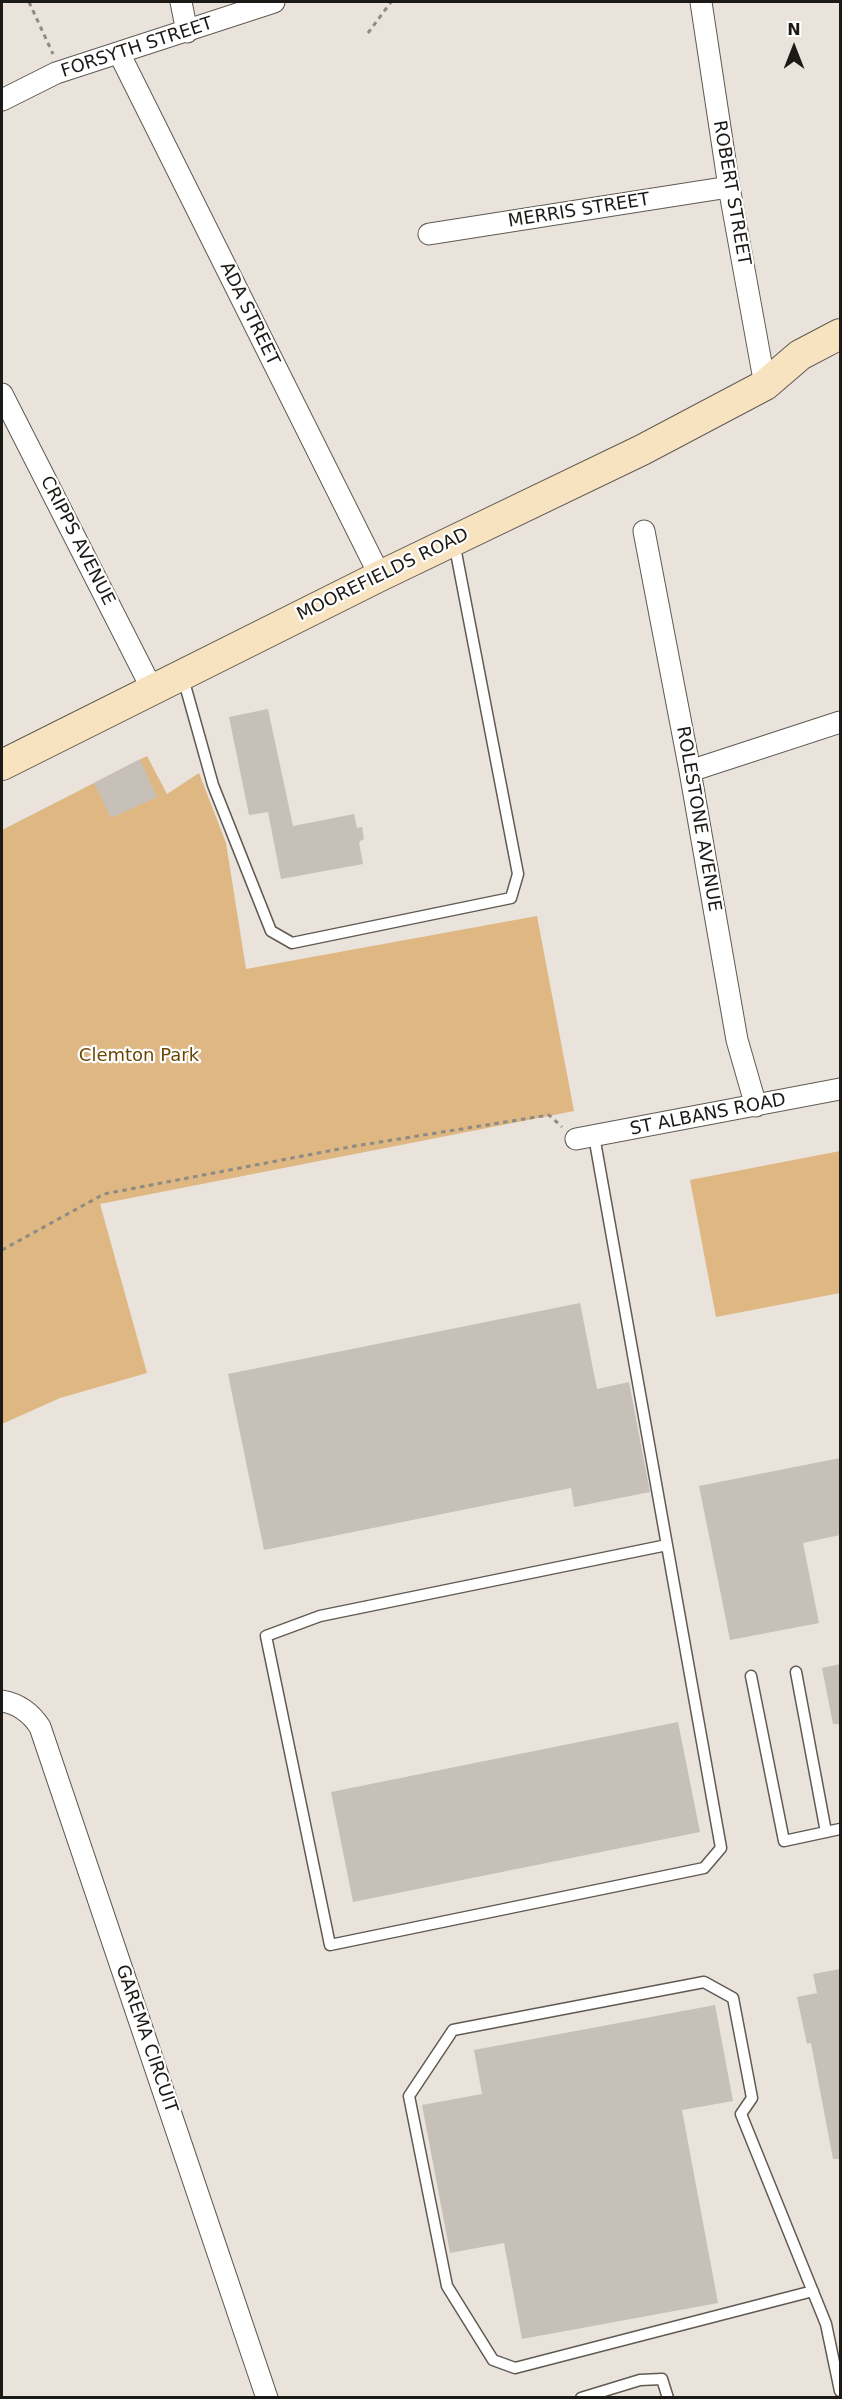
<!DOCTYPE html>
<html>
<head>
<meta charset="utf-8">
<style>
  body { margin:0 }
  #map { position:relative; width:842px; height:2399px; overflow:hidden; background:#eae3db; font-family:"DejaVu Sans",sans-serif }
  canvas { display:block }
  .frame { position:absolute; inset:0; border:3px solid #1c1a17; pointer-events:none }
  .north { position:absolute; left:764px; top:18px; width:60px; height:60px; -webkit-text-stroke:4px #fff; paint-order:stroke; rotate:0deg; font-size:16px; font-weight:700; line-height:24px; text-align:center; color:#1c1a17 }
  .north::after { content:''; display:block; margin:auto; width:21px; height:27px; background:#1c1a17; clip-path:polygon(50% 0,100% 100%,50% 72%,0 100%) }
</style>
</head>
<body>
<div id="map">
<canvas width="842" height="2399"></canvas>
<div class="frame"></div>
<div class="north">N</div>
</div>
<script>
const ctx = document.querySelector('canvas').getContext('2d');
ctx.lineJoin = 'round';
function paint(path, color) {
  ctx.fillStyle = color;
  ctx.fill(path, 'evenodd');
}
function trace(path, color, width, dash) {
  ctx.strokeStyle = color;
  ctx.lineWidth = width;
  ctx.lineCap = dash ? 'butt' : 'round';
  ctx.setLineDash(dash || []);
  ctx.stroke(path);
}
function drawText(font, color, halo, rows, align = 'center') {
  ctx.font = font + ' "DejaVu Sans",sans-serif';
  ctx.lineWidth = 4.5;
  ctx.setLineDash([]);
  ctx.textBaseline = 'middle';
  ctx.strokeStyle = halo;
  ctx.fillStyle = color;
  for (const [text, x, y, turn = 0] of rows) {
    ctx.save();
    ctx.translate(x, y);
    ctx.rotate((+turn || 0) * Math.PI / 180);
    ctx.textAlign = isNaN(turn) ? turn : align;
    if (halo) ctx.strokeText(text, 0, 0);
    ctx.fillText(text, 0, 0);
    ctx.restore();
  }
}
paint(new Path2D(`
  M 147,756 L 167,794 L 199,773 L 226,843 L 246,969 L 537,916 L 574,1111 L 100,1204 L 147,1373 L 60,1398 L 2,1424 L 2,830 Z
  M 840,1151 L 840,1293 L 716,1317 L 690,1180 Z`), '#deb783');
paint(new Path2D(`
  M 268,709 L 293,826 L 354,814 L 357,828 L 362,827 L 364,839 L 359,842 L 363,864 L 281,879 L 268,812 L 249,815 L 229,717 Z
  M 140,759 L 157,797 L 111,818 L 94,783 Z
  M 580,1303 L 597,1389 L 629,1382 L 650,1492 L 574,1507 L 571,1488 L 264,1550 L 228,1374 Z
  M 840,1458 L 840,1535 L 803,1543 L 819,1623 L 730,1640 L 699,1486 Z
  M 840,1664 L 840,1724 L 833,1724 L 822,1668 Z
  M 678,1722 L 700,1832 L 353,1902 L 331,1792 Z
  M 840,1969 L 840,2159 L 833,2159 L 811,2043 L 807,2044 L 797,1997 L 817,1993 L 813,1974 Z
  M 715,2005 L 733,2101 L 682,2110 L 718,2303 L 522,2339 L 504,2243 L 450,2253 L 422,2105 L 482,2094 L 474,2050 Z`), '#c6c0b8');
const service = new Path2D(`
  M 183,678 L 213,785 L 271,931 L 292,943 L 511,898 L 518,874 L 454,542
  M 594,1136 L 721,1848 L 704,1868 L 330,1945 L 266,1636 L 320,1616 L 667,1545
  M 796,1672 L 826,1832
  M 751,1676 L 784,1841 L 840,1829
  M 813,2291 L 515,2368 L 493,2360 L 447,2286 L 409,2096 L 453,2030 L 704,1982 L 733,1998 L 752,2098 L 741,2114 L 826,2324 L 840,2391
  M 581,2398 L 640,2380 L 662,2379 L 668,2398`);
const minor = new Path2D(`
  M 181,2 L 187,32
  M 701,2 L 729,187 L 765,385
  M 119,53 L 380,576
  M 2,100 L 56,73 L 274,2
  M 429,234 L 729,187
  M 2,394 L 152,689
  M 644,531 L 690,771 L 737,1040 L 756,1106
  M 690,771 L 840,722
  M 576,1139 L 840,1089
  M 2,1701 C 19,1704 31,1713 40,1727 L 267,2398`);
const secondary = new Path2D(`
  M 2,765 L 380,576 L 642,450 L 765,385 L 800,355 L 840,334`);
trace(service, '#605a53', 13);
trace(minor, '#605a53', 23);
trace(secondary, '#605a53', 32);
trace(new Path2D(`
  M 29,2 L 53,54
  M 368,33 L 391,2
  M 2,1250 L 104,1194 L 355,1146 L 549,1115 L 562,1127`), '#8e8a84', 3, [4.5, 4.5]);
trace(service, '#fff', 10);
trace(minor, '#fff', 21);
trace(secondary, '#f8e3c1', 30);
drawText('18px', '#1c1a17', '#fff', [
  ["FORSYTH STREET",137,48,-18],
  ["ROBERT STREET",731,193,80],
  ["MERRIS STREET",579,211,-9],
  ["ADA STREET",249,314,64],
  ["CRIPPS AVENUE",77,541,63],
  ["MOOREFIELDS ROAD",383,575,-26],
  ["ROLESTONE AVENUE",698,819,80],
  ["ST ALBANS ROAD",708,1115,-11],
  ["GAREMA CIRCUIT",146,2039,71]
]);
drawText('18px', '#6b4603', '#fff', [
  ["Clemton Park",139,1056]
]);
</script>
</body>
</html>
